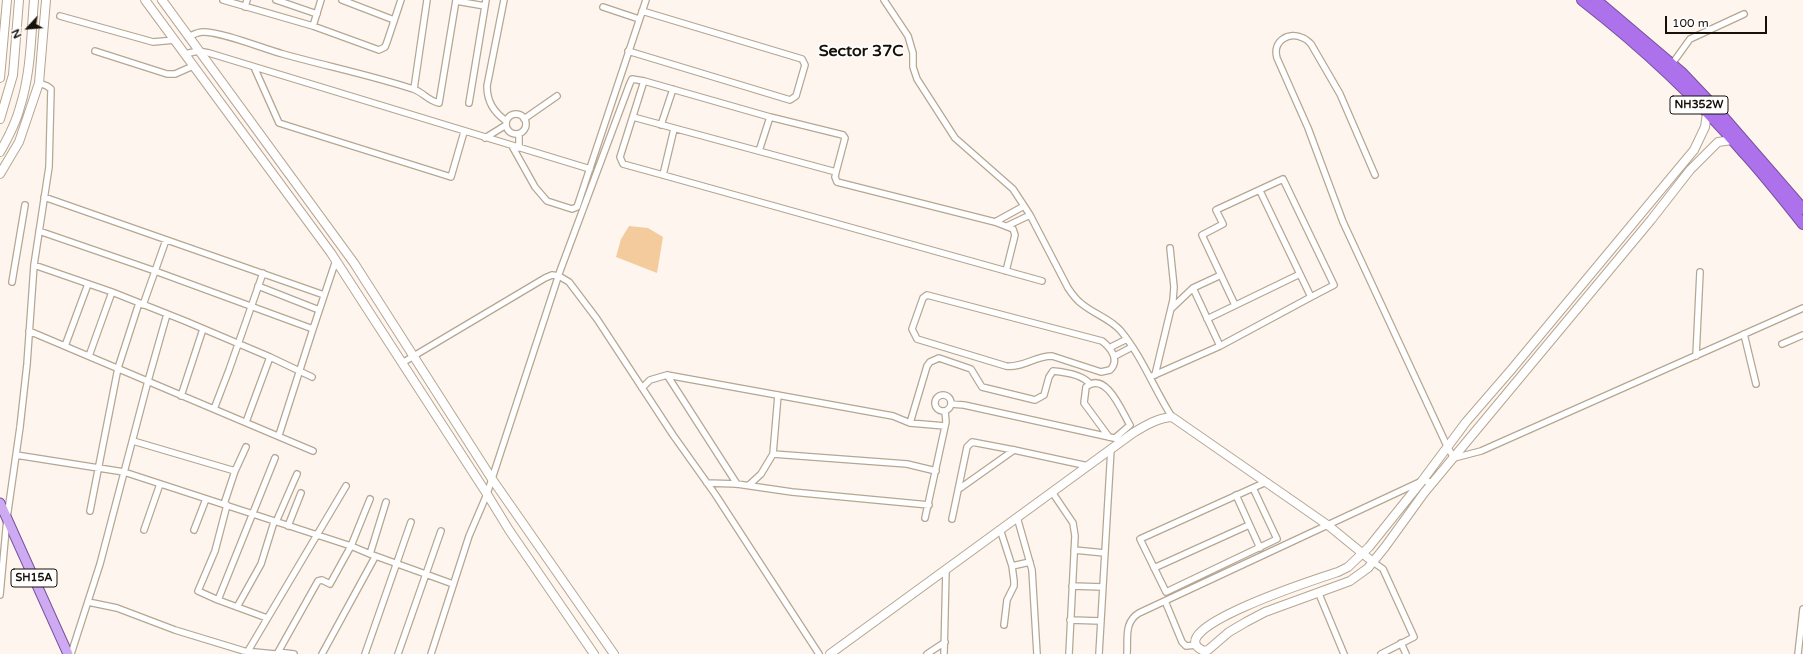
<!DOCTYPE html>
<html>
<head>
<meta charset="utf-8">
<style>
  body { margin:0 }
  #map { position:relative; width:1803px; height:654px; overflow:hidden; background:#fef6ee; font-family:"Varela Round",sans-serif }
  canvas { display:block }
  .north { position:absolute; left:8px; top:8px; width:40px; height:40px; -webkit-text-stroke:3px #fff; paint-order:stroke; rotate:244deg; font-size:11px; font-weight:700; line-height:16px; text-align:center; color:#161009 }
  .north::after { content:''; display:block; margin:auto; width:14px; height:18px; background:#161009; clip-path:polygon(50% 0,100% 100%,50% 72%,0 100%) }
  .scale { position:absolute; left:1665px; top:16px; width:102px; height:18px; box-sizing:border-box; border:2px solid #161009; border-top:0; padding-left:5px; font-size:12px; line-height:14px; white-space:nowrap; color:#161009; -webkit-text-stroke:3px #fff; paint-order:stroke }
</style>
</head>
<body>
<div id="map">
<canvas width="1803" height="654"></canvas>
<div class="north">N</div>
<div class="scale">100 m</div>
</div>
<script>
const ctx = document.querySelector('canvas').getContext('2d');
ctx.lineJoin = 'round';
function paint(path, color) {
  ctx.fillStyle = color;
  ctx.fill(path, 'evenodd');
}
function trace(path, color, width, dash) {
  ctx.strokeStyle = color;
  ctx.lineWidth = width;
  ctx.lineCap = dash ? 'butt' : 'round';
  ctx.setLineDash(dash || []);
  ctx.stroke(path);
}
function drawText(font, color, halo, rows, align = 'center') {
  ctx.font = font + ' "Varela Round",sans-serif';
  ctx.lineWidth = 3;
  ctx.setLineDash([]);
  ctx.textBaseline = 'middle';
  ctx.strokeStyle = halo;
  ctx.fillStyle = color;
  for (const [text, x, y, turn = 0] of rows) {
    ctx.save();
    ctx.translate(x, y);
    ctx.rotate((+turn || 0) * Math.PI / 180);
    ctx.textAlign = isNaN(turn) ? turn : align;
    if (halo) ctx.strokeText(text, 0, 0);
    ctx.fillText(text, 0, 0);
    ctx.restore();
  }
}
paint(new Path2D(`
  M 629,226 L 648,228 L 663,237 L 657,273 L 616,257 L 621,239 Z`), '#f3cb9d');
const street = new Path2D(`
  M 223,0 L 313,26 L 379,50 L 385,47 L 387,42 L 401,0
  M 276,0 L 317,14
  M 342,0 L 394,20
  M 504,0 L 487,86 C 487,102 494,112 506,121
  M 884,0 L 908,36 L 913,53 L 913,67 L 917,79 L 955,138 L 1013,189 L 1030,215 L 1068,288 C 1072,294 1076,300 1082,304 C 1094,314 1109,318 1120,330 C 1142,356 1154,389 1172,417
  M 456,1 L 485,6
  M 245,7 L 247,0
  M 603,7 L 639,19
  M 60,16 L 153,42 L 175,40
  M 313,26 L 321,0
  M 188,37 C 193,35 197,32 203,32 C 223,32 261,48 283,54 C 326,66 370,75 413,89 C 423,92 428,101 439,103 L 456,0
  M 95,51 L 167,74 L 175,74 L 193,66
  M 628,51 L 790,100 L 796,96 L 805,65 L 802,59 L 642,11
  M 185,54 L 198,51 L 209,53 L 590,169
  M 1672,64 L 1690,39 L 1744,14
  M 254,67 L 279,123 L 451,177 L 464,132
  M 414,89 L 427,0
  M 469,103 L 486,0
  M506 124a10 10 0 1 1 20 0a10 10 0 1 1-20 0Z
  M 633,117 L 836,172
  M 524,119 L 557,96
  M 661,125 L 673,89
  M 485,138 L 506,125
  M 512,146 L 535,187 L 547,201 L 572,209 L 577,207 L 646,0
  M 519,148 L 519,134
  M 759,151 L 770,117
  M 663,175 L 674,129
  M 1375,175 L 1340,94 L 1311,44 C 1309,42 1306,39 1303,38 C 1289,31 1272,41 1277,58 L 1308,128 L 1343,222 L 1447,446 L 1454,458 L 1481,451 L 1803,308
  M 44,197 L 324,295
  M 995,222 L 1024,206
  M 1007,226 L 1030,215
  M 39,231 L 155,271 L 313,329 L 336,260
  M 34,265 L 112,292 L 185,321 L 270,357 L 312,377
  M 1006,271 L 1015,235 L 1013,229 L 995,222 L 837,182 L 835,177 L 836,172 L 845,138 L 843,135 L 770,117 L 644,81 L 620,157 L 623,164 L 663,175 L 1042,281
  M 12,282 L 25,205
  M 258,286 L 319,310
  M 1193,288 L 1220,346
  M 927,295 L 1102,341 C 1111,348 1120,360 1110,370 L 1101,372 L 1052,356 C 1035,356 1023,368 1006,366 L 917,339 L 912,329 L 923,298 Z
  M 143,305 L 166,240
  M 1235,305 L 1202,235 L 1223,224 L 1216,210 L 1283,179 L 1334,285 L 1311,297
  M 1172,308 L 1193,288 L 1221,275
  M 1207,319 L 1300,274
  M 29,331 L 313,451
  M 1744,334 L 1756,384
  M 1782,344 L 1803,335
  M 65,346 L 88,284
  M 1109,348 L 1127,339
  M 89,356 L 112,292
  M 1115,356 L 1132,347
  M 1696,356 L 1700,272
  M 402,363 L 545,278 L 552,275 L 559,276 L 569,282 L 597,319 L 673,435 L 715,494 L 819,654
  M 667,375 L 737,484
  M 1155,375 L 1173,300 L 1174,287 L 1170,248
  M 1150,377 L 1220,346 L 1311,297 L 1260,191
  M 642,388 L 650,380 L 667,375 L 893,416 L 910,423 L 945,426
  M935 403a8 8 0 1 1 16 0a8 8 0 1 1-16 0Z
  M 181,396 L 203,329
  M 951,404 L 964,405 L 1123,440
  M 214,409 L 229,370 L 263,273
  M 246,422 L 270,357
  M 910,423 L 927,366 L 930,362 L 939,358 L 971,369 L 982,387 L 1035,400 L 1044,395 L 1049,377 L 1053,371 C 1064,372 1083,375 1090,384
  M 279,435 L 313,329
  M 1109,437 L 1084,403 L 1086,387 C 1106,370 1122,412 1130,425 L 1115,438
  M 133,441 L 235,471
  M 773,454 L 907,464 L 936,471
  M 16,455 L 124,472 L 351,546 L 370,554 L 453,584
  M 707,483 L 737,484 L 792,492 L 929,505
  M 749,485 L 761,474 L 773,454 L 778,395
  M 1253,488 L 1277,539 L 1166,592 L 1140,539 L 1266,482
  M 959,489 L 1014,450
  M 1052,492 L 1073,523 L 1075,536 L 1069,654
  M 1236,495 L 1260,548
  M 224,504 L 235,471 L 246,447
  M 227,505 L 215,551 L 198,591 L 218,600 L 267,618
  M 90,511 L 118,368 L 139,303
  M 1017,517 L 1032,570 L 1037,654
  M 925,518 L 946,422 L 945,411
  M 952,519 L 967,447 L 972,442 L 1014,450 L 1088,466
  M 276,522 L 297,474
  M 288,526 L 301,493
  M 1000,529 L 1012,566 L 1014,581 L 1014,586 L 1007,600 L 1004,625
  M 144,530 L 160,484
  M 194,530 L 206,499
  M 1074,550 L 1105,553
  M 370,554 L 386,502
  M 1373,562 L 1383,569 L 1414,637 L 1381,654
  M 1012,566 L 1030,562
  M 1154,568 L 1249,525
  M 1072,586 L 1103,587
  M 1319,594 L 1344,654
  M 0,595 L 7,518 L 20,427 L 27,364 L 34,265 L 49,167 L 51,89 L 47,86 L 39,83
  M 218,600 L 275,458
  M 1165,601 L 1182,642 L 1186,646 L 1197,645
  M 88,602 L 117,608 L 175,630 L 244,651 L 275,654
  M 237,607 L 261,564 L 274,522
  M 1070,620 L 1101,621
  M 1401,643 L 1406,654
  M 248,651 L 346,486
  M 278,652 L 294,654
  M 71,654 L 100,564 L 148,381 L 167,314
  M 277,654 L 318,581 L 322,580 L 330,584 L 351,546 L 370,499
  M 322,654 L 375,557
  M 365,654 L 411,522
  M 398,654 L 441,531
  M 431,654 L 469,536 L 487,494 L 560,271 L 630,83 L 632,79 L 644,81
  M 927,654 L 945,642
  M 944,654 L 946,569
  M 1099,654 L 1111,449
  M 1127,654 C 1128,638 1124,622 1139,613 L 1422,481 L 1433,482
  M 1798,654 L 1803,609`);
const secondary = new Path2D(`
  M 145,0 L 331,253 L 487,494 L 509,530 L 594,654
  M 162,0 L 354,263 L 492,479 L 614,654
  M 0,78 L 7,0
  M 1707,113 L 1705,127 L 1694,150 L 1511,370 L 1466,422 L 1422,481 L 1369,547 L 1348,567 L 1338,572 C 1326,576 1155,630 1204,651 L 1208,650 L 1229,632 L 1246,622 L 1265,612 L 1350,581 L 1368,568 L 1385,547 L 1424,493 L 1651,220 L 1690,170 L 1718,142 L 1732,140
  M 0,119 L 13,75 L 19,0
  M 0,152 C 8,138 16,123 20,107 C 31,73 31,36 34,0
  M 0,174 L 19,142 L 39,83 L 46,0
  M 830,654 L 1133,433 C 1146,425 1158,418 1172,417 L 1329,526 L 1373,562`);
const primary = new Path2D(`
  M 0,503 L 68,654`);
const highway = new Path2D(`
  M 1582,0 C 1640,45 1697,98 1745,154 C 1765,176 1784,200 1803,224
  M 1596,0 L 1681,72 L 1718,111 L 1803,209`);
trace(street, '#b6a692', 8);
trace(secondary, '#b6a692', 10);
trace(primary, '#78509c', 11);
trace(highway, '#78509c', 12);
trace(street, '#fff', 5.5);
trace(secondary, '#fff', 8);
trace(primary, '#ceaaf3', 9);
trace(highway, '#ad72eb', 10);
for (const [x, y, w] of [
  [1699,105,58],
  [34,578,46]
]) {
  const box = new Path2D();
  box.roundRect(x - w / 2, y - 9, w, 18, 3);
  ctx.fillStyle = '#fff';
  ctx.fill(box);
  trace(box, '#161009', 1);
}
drawText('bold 11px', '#161009', null, [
  ["NH352W",1699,105],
  ["SH15A",34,578]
]);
drawText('bold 16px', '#161009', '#fff', [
  ["Sector 37C",861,52]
]);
</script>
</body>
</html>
